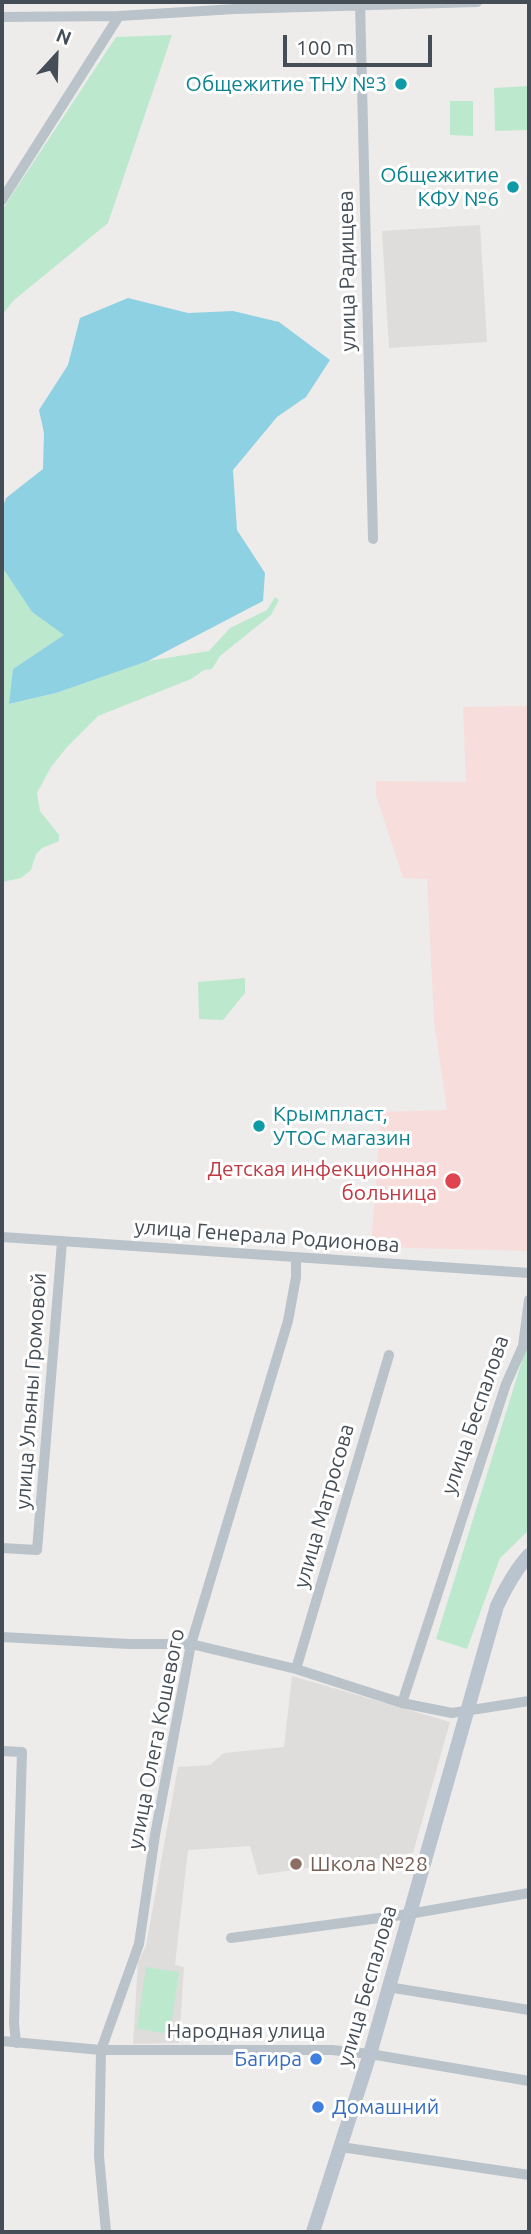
<!DOCTYPE html>
<html>
<head>
<meta charset="utf-8">
<style>
  body { margin:0 }
  #map { position:relative; width:531px; height:2234px; overflow:hidden; background:#eeebeb; font-family:Ubuntu,sans-serif }
  canvas { display:block }
  .frame { position:absolute; inset:0; border:4px solid #454e56; pointer-events:none }
  .north { position:absolute; left:21px; top:21px; width:70px; height:70px; -webkit-text-stroke:5px #fff; paint-order:stroke; rotate:22deg; font-size:19px; font-weight:700; line-height:28px; text-align:center; color:#454e56 }
  .north::after { content:''; display:block; margin:auto; width:24px; height:32px; background:#454e56; clip-path:polygon(50% 0,100% 100%,50% 72%,0 100%) }
  .scale { position:absolute; left:283px; top:35px; width:149px; height:32px; box-sizing:border-box; border:4px solid #454e56; border-top:0; padding-left:9px; font-size:21px; line-height:24px; white-space:nowrap; color:#454e56; -webkit-text-stroke:5px #fff; paint-order:stroke }
</style>
</head>
<body>
<div id="map">
<canvas width="531" height="2234"></canvas>
<div class="frame"></div>
<div class="north">N</div>
<div class="scale">100 m</div>
</div>
<script>
const ctx = document.querySelector('canvas').getContext('2d');
ctx.lineJoin = 'round';
function paint(path, color) {
  ctx.fillStyle = color;
  ctx.fill(path, 'evenodd');
}
function trace(path, color, width, dash) {
  ctx.strokeStyle = color;
  ctx.lineWidth = width;
  ctx.lineCap = dash ? 'butt' : 'round';
  ctx.setLineDash(dash || []);
  ctx.stroke(path);
}
function drawText(font, color, halo, rows, align = 'center') {
  ctx.font = font + ' Ubuntu,sans-serif';
  ctx.lineWidth = 6;
  ctx.setLineDash([]);
  ctx.textBaseline = 'middle';
  ctx.strokeStyle = halo;
  ctx.fillStyle = color;
  for (const [text, x, y, turn = 0] of rows) {
    ctx.save();
    ctx.translate(x, y);
    ctx.rotate((+turn || 0) * Math.PI / 180);
    ctx.textAlign = isNaN(turn) ? turn : align;
    if (halo) ctx.strokeText(text, 0, 0);
    ctx.fillText(text, 0, 0);
    ctx.restore();
  }
}
paint(new Path2D(`
  M 480,225 L 487,342 L 389,348 L 382,231 Z
  M 292,1676 L 450,1722 L 413,1853 L 258,1875 L 250,1846 L 188,1850 L 175,1965 L 184,1967 L 179,2043 L 133,2044 L 138,1962 L 146,1946 L 178,1767 L 210,1765 L 224,1753 L 284,1747 Z`), '#dfdcdc');
paint(new Path2D(`
  M 529,706 L 529,1251 L 371,1247 L 381,1112 L 447,1110 L 434,1021 L 427,879 L 403,878 L 376,795 L 376,781 L 466,782 L 463,707 Z`), '#f7dedc');
paint(new Path2D(`
  M 172,35 L 108,223 L 13,301 L 2,315 L 2,210 L 116,37 Z
  M 529,86 L 529,130 L 495,131 L 494,88 Z
  M 450,101 L 473,101 L 473,136 L 450,135 Z
  M 2,567 L 32,612 L 65,635 L 13,669 L 10,704 L 56,693 L 148,661 L 209,651 L 230,628 L 267,610 L 275,597 L 279,600 L 271,615 L 220,656 L 212,669 L 204,670 L 191,679 L 98,716 L 67,747 L 51,767 L 37,793 L 40,811 L 59,835 L 59,841 L 42,848 L 36,854 L 31,870 L 21,878 L 2,882 Z
  M 245,978 L 245,993 L 223,1020 L 199,1019 L 198,982 Z
  M 529,1338 L 529,1530 L 500,1558 L 467,1649 L 436,1639 Z
  M 146,1967 L 179,1972 L 170,2034 L 137,2029 Z`), '#bce9cd');
paint(new Path2D(`
  M 128,298 L 188,313 L 233,311 L 279,322 L 330,360 L 306,397 L 277,417 L 233,470 L 237,530 L 265,573 L 263,601 L 148,661 L 56,693 L 9,704 L 13,669 L 64,635 L 32,612 L 2,567 L 2,509 L 6,498 L 43,469 L 44,433 L 39,410 L 68,365 L 80,318 Z`), '#8dd1e2');
trace(new Path2D(`
  M 360,2 L 373,539
  M 2,17 L 119,16 L 235,9 L 477,2
  M 2,200 L 119,16
  M 2,1237 L 529,1273
  M 2,1548 L 37,1550 L 62,1242
  M 2,1637 L 129,1644 L 191,1644 L 296,1669 L 402,1703 L 452,1713 L 529,1701
  M 296,1669 L 389,1355
  M 402,1703 L 506,1384 L 523,1346 L 529,1300
  M 2,1751 L 22,1752 L 14,2023 L 16,2043
  M 231,1938 L 409,1914 L 529,1893
  M 388,1987 L 529,2010
  M 2,2041 L 101,2050 L 332,2050 L 370,2054 L 529,2081
  M 341,2147 L 529,2175
  M 106,2232 L 99,2156 L 101,2050 L 139,1944 L 155,1835 L 191,1644 L 288,1321 L 296,1277 L 296,1258`), '#bac3c9', 10);
trace(new Path2D(`
  M 313,2232 L 370,2054 L 497,1606 C 506,1587 515,1570 529,1555`), '#bac4ce', 14);
for (const [x, y, r, color] of [
  [401,84,7,"#0f9aa8"],
  [513,187,7,"#0f9aa8"],
  [259,1126,7,"#0f9aa8"],
  [453,1181,9,"#e0444e"],
  [296,1864,7,"#8d6e63"],
  [316,2059,7,"#3f7fe0"],
  [318,2107,7,"#3f7fe0"]
]) {
  const dot = new Path2D();
  dot.arc(x, y, r, 0, 2 * Math.PI);
  ctx.fillStyle = color;
  ctx.fill(dot);
  trace(dot, '#fff', 2.5);
}
drawText('21px', '#0d838f', '#fff', [
  ["Общежитие ТНУ №3",387,84],
  ["Общежитие",499,175],
  ["КФУ №6",499,199],
  ["Крымпласт,",273,1114,"left"],
  ["УТОС магазин",273,1138,"left"]
], 'right');
drawText('21px', '#454e56', '#fff', [
  ["улица Радищева",347,271,-91],
  ["улица Генерала Родионова",267,1236,4],
  ["улица Ульяны Громовой",31,1391,-86],
  ["улица Беспалова",475,1415,-71],
  ["улица Матросова",324,1506,-74],
  ["улица Олега Кошевого",156,1739,-79],
  ["улица Беспалова",367,1986,-74],
  ["Народная улица",246,2031]
]);
drawText('21px', '#be3a42', '#fff', [
  ["Детская инфекционная",437,1169],
  ["больница",437,1193]
], 'right');
drawText('21px', '#785e54', '#fff', [
  ["Школа №28",310,1864]
], 'left');
drawText('21px', '#366cbe', '#fff', [
  ["Багира",302,2059],
  ["Домашний",332,2107,"left"]
], 'right');
</script>
</body>
</html>
